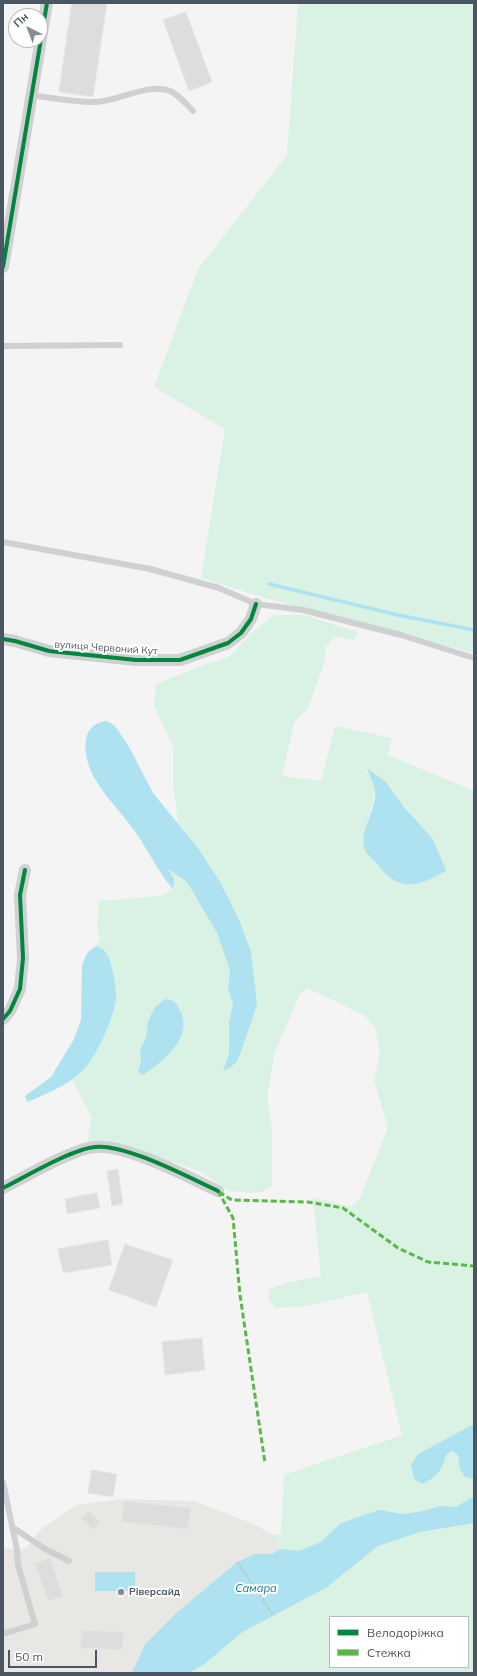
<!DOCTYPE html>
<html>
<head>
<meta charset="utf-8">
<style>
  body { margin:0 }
  #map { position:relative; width:477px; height:1676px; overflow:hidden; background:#f4f4f4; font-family:Mulish,sans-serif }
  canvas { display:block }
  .frame { position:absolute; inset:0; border:4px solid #4a5661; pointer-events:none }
  .legend { position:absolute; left:329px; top:1616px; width:140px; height:52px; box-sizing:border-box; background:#fff; border:1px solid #b7bbc0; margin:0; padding:5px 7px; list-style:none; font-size:12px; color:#4a5661 }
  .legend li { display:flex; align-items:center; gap:8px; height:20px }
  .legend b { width:20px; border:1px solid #b7bbc0 }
  .north { position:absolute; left:8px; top:8px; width:40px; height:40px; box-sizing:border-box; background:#fff; border:1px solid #b7bbc0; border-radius:50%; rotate:318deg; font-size:11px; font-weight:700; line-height:16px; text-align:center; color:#4a5661 }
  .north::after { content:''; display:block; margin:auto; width:14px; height:18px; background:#868d94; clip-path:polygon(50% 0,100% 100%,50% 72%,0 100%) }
  .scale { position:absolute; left:8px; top:1650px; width:89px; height:18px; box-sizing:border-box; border:2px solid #4a5661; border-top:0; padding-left:5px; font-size:12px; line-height:14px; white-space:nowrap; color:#4a5661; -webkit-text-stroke:3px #fff; paint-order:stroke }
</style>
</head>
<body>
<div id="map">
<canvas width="477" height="1676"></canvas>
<div class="frame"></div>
<ul class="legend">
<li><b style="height:5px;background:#00873e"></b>Велодоріжка</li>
<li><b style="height:5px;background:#58b947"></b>Стежка</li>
</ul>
<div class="north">Пн</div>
<div class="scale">50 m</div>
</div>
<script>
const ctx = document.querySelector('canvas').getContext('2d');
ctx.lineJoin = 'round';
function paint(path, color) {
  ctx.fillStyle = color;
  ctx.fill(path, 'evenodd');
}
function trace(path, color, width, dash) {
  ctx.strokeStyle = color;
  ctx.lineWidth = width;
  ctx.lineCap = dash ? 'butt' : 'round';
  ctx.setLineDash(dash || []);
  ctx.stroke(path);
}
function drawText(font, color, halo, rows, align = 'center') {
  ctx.font = font + ' Mulish,sans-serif';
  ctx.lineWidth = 4;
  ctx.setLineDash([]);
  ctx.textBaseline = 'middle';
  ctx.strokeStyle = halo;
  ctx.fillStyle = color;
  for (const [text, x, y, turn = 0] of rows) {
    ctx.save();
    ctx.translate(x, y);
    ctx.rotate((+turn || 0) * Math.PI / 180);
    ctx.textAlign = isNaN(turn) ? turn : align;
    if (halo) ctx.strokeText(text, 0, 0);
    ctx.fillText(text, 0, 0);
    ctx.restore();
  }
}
paint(new Path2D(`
  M 122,1499 L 194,1501 L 251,1523 L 274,1535 L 280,1549 L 272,1554 L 255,1554 L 237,1562 L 174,1615 L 145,1644 L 132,1673 L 3,1673 L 3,1549 L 27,1548 L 40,1530 L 76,1505 Z`), '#e8e7e3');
paint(new Path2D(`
  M 298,3 L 474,3 L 474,653 L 265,598 L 201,578 L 225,429 L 154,387 L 198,269 L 287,155 Z
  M 274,615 L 304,615 L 358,632 L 354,640 L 335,637 L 325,648 L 325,661 L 308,708 L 294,723 L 282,776 L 321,781 L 335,726 L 392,738 L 388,755 L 474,791 L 474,1673 L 132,1673 L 145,1644 L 174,1615 L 237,1562 L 255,1554 L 272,1554 L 280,1549 L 274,1535 L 281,1534 L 284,1475 L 402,1435 L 367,1292 L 302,1307 L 275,1308 L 268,1298 L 269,1289 L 290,1282 L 321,1276 L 313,1197 L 352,1207 L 360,1198 L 388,1128 L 374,1081 L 380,1052 L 375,1027 L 364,1015 L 307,988 L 300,994 L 275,1052 L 267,1096 L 272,1128 L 272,1186 L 265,1191 L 255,1193 L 228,1191 L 200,1171 L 106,1141 L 87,1142 L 92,1118 L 72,1079 L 60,1081 L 65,1056 L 74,1039 L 81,1020 L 108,1026 L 116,998 L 112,967 L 105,951 L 96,946 L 100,939 L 97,930 L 99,901 L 161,896 L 173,889 L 167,869 L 187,882 L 217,933 L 226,955 L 230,970 L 228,988 L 233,1004 L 229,1022 L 229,1054 L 223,1071 L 231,1067 L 238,917 L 198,848 L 178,823 L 173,781 L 173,746 L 154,706 L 156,684 L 201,666 L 229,657 L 252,632 ZM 386,782 L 403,806 L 433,839 L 445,871 L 365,828 L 371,810 L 375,791 ZM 148,1021 L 143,1075 L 138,1072 L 141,1061 L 140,1049 L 146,1037 ZM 330,1617 L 468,1617 L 468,1667 L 330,1667 Z`), '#d9f2e3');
paint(new Path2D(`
  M 107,721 L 115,726 L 128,745 L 153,793 L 198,848 L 220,882 L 238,917 L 251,952 L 257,1005 L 238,1060 L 231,1067 L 223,1071 L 229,1054 L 229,1022 L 233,1004 L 228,988 L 230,970 L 217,933 L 187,882 L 168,869 L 174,879 L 173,889 C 158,872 149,851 136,833 C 118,806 80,776 86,739 C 88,728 96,722 107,721 Z
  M 367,768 L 386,782 L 403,806 L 433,839 L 446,871 C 417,887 399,893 377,864 C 373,860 365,853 364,847 C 360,827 377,810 375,791 C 374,783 369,775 367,768 Z
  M 96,946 C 98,947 102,949 104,950 C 112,958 116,986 116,998 C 115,1015 97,1055 85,1068 C 71,1084 47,1094 27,1102 L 25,1096 L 51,1077 L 74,1039 L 81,1020 L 82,965 L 87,953 Z
  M 165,999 L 174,1001 C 199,1032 169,1057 143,1075 L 138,1072 L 141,1061 L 140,1049 L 146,1037 L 148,1021 L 155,1007 Z
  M 474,1424 L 474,1479 L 465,1477 L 460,1469 L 458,1455 L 453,1451 L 446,1455 C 442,1471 438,1476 423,1484 L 414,1479 L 411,1465 L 418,1454 Z
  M 474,1496 L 474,1523 L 420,1532 L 378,1546 L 327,1587 L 241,1633 L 206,1663 L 189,1673 L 132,1673 L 145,1644 L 174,1615 L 237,1562 L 255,1554 L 272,1554 L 280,1549 L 299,1551 L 321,1542 L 341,1523 L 379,1510 L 403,1514 L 423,1511 L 440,1506 L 456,1507 Z
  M 95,1572 L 135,1572 L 135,1591 L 95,1591 Z`), '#aee2f0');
trace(new Path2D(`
  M 269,584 L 398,615 L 474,630`), '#aee2f0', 3.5);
const building = new Path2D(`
  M 72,3 L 107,3 L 93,97 L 59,92 Z
  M 186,12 L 212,82 L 189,91 L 163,20 Z
  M 118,1169 L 123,1204 L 112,1206 L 107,1171 Z
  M 97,1193 L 100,1208 L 67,1214 L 65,1199 Z
  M 108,1240 L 112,1265 L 63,1273 L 58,1249 Z
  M 125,1244 L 173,1260 L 156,1307 L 109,1290 Z
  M 202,1338 L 205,1370 L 165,1375 L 162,1342 Z
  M 92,1470 L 117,1474 L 113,1497 L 88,1493 Z
  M 124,1501 L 191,1508 L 188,1529 L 122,1522 Z
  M 89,1511 L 100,1523 L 93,1530 L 81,1518 Z
  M 50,1558 L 63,1596 L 48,1601 L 35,1564 Z
  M 82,1630 L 124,1632 L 122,1650 L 81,1648 Z`);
paint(building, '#ddddde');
trace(building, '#e5e6e7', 1);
trace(new Path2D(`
  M 237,1562 L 274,1616`), '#bcc7c4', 2, [3, 2]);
trace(new Path2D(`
  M 31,95 C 52,98 74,102 95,102 C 118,102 150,81 172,92 C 180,96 187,105 193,111
  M 3,346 L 120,345
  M 3,542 L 150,569 L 219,588 L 256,604 L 303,610 L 401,635 L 474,658
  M 3,1482 L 17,1550 L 18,1565 L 35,1624 L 3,1634
  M 12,1527 L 45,1549 L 69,1561`), '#ced0d2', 6);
trace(new Path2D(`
  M 3,267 L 47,3
  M 3,639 L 15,641 L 49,651 L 136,660 L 180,660 L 228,643 L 241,633 L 251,619 L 256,604
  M 3,1019 L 10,1011 L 20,989 L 23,958 L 20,895 L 25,870
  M 3,1188 C 25,1177 72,1149 95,1147 C 124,1143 190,1178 218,1191`), '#ced0d2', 12);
trace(new Path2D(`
  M 218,1191 L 233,1218 L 240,1295 L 265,1463
  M 219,1192 L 232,1200 L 308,1202 L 343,1208 L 398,1248 L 428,1262 L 474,1266`), '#58b947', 3, [6, 3]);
trace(new Path2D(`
  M 3,267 L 47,3
  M 3,639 L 15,641 L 49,651 L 136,660 L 180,660 L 228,643 L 241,633 L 251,619 L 256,604
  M 3,1019 L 10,1011 L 20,989 L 23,958 L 20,895 L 25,870
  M 3,1188 C 25,1177 72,1149 95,1147 C 124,1143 190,1178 218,1191`), '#00873e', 4);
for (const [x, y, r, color] of [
  [121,1592,4,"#868d94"]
]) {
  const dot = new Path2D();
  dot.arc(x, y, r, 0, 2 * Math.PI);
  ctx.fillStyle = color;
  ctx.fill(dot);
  trace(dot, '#fff', 1.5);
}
drawText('10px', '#4a5661', '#fff', [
  ["вулиця Червоний Кут",106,648,4]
]);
drawText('bold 10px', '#4a5661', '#fff', [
  ["Ріверсайд",129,1592]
], 'left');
drawText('italic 11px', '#0c7c9b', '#fff', [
  ["Самара",256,1589]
]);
</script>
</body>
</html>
